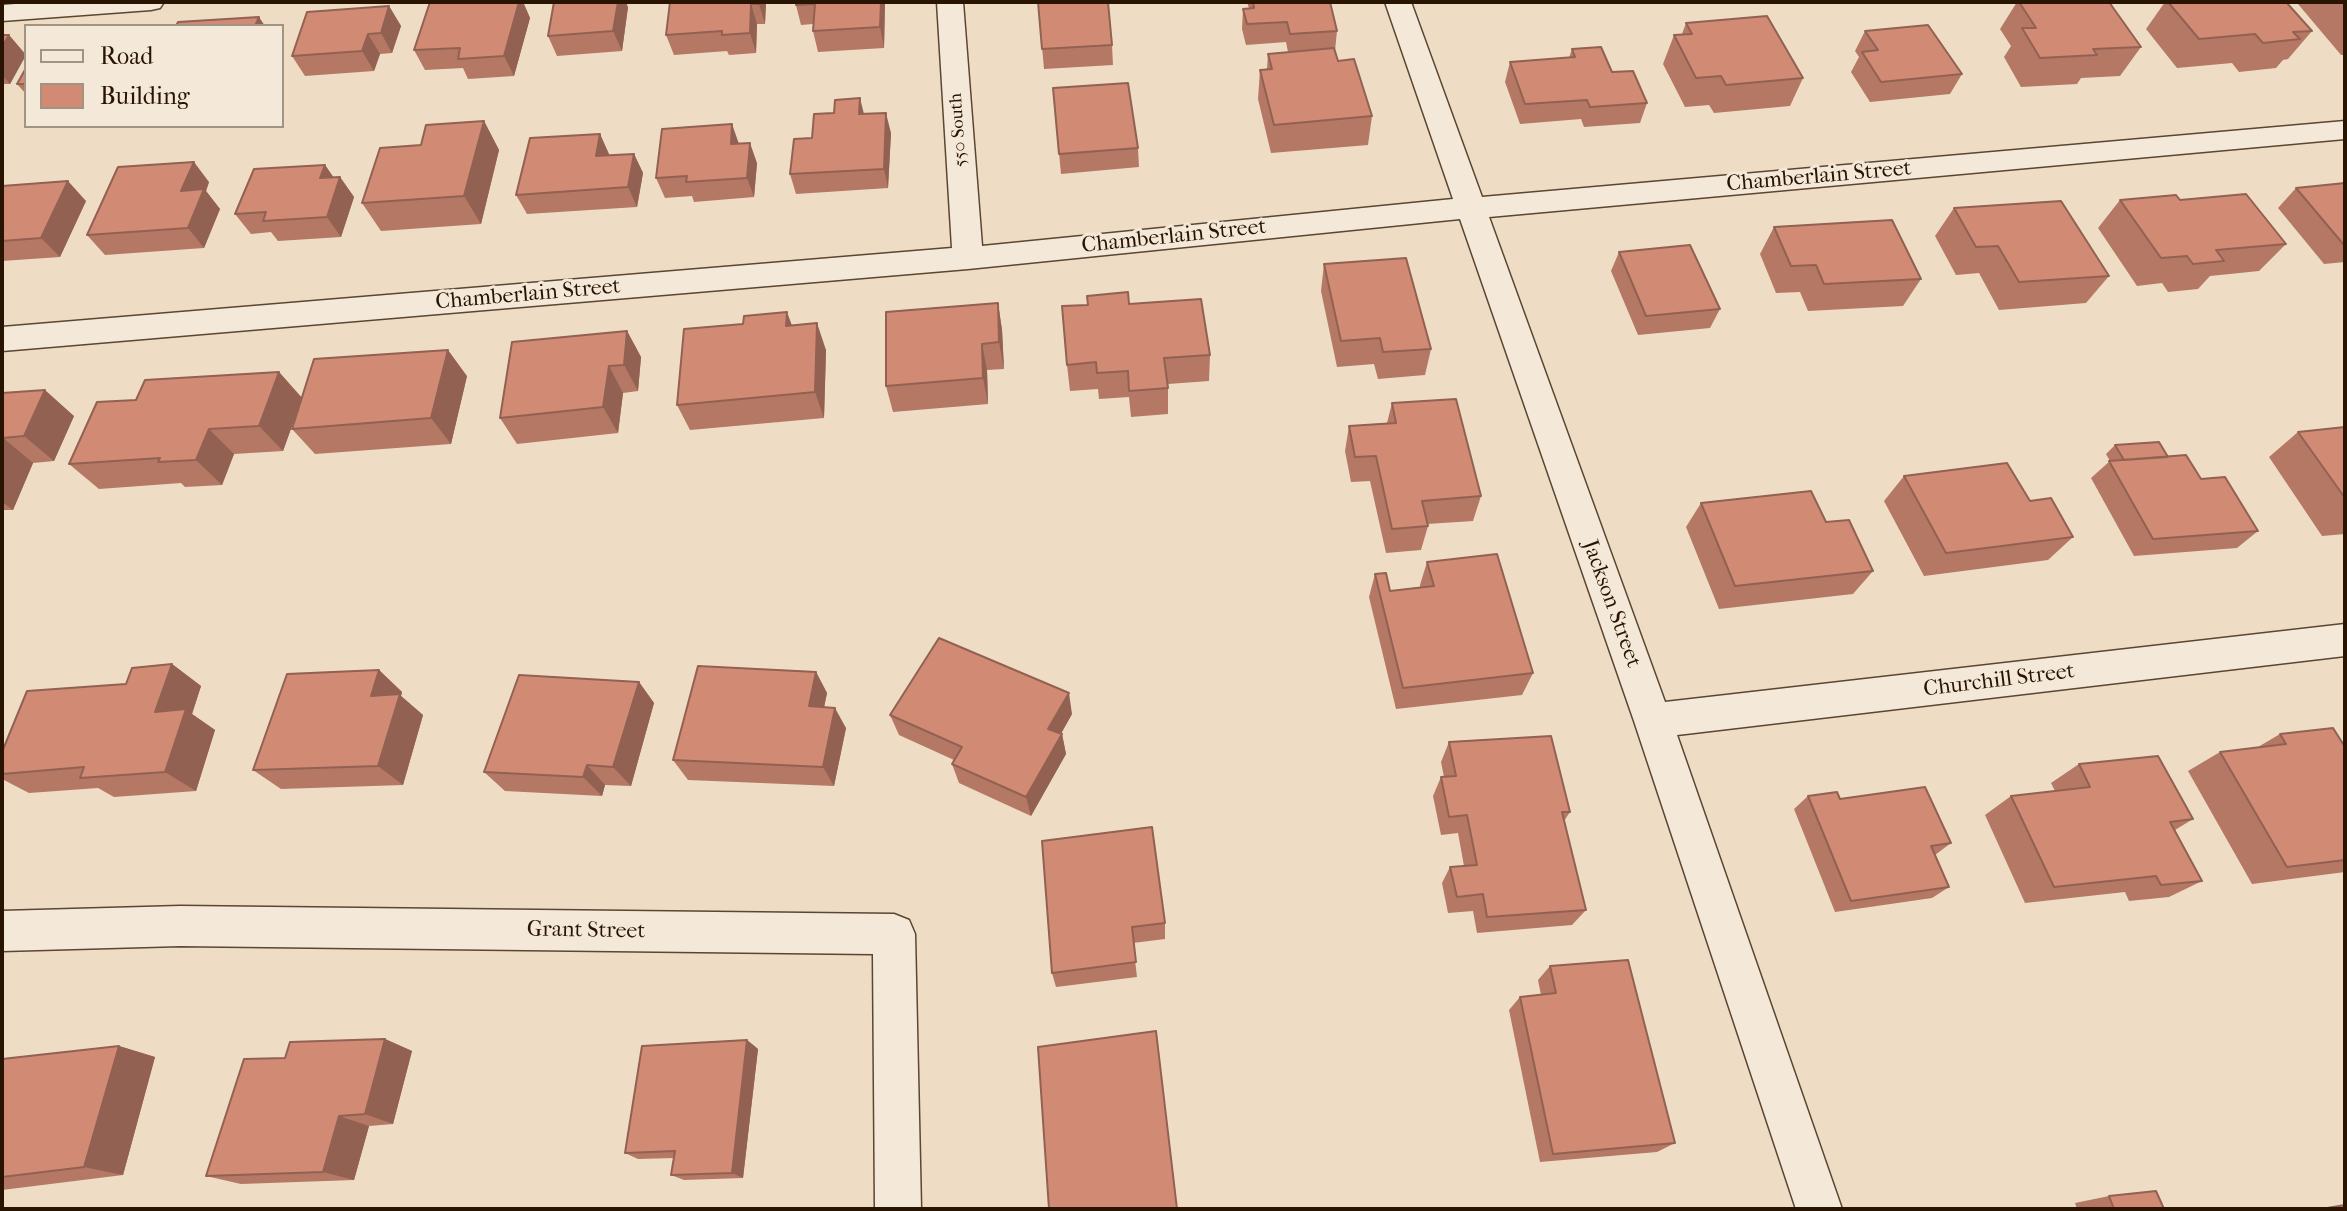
<!DOCTYPE html>
<html>
<head>
<meta charset="utf-8">
<style>
  body { margin:0 }
  #map { position:relative; width:2347px; height:1211px; overflow:hidden; background:#eeddc4; font-family:"IM FELL French Canon",serif }
  canvas { display:block }
  .frame { position:absolute; inset:0; border:4px solid #281400; pointer-events:none }
  .legend { position:absolute; left:24px; top:24px; width:260px; height:104px; box-sizing:border-box; background:#f4e9d9; border:2px solid #a29482; margin:0; padding:10px 14px; list-style:none; font-size:24px; color:#281400 }
  .legend li { display:flex; align-items:center; gap:16px; height:40px }
  .legend b { width:40px; border:2px solid #a29482 }
</style>
</head>
<body>
<div id="map">
<canvas width="2347" height="1211"></canvas>
<div class="frame"></div>
<ul class="legend">
<li><b style="height:10px;background:#f4e9d9"></b>Road</li>
<li><b style="height:22px;background:#d18b75"></b>Building</li>
</ul>
</div>
<script>
const ctx = document.querySelector('canvas').getContext('2d');
ctx.lineJoin = 'round';
function trace(path, color, width, dash) {
  ctx.strokeStyle = color;
  ctx.lineWidth = width;
  ctx.lineCap = dash ? 'butt' : 'round';
  ctx.setLineDash(dash || []);
  ctx.stroke(path);
}
function paint(path, color) {
  ctx.fillStyle = color;
  ctx.fill(path, 'evenodd');
}
function drawText(font, color, halo, rows, align = 'center') {
  ctx.font = font + ' "IM FELL French Canon",serif';
  ctx.lineWidth = 6;
  ctx.setLineDash([]);
  ctx.textBaseline = 'middle';
  ctx.strokeStyle = halo;
  ctx.fillStyle = color;
  for (const [text, x, y, turn = 0] of rows) {
    ctx.save();
    ctx.translate(x, y);
    ctx.rotate((+turn || 0) * Math.PI / 180);
    ctx.textAlign = isNaN(turn) ? turn : align;
    if (halo) ctx.strokeText(text, 0, 0);
    ctx.fillText(text, 0, 0);
    ctx.restore();
  }
}
const street = new Path2D(`
  M 41,2 L 164,2 L 160,8 L 151,10 L 2,21 L 2,5 Z
  M 937,2 L 963,2 L 982,246 L 1453,199 L 1385,2 L 1411,2 L 1482,197 L 2345,121 L 2345,139 L 1489,217 L 1665,702 L 2345,624 L 2345,656 L 1677,735 L 1842,1209 L 1796,1209 L 1634,721 L 1460,219 L 968,269 L 2,351 L 2,327 L 952,248 Z
  M 180,906 L 894,914 L 909,920 L 915,934 L 921,1209 L 875,1209 L 873,954 L 180,946 L 2,951 L 2,911 Z`);
trace(street, '#5a4631', 3);
paint(street, '#f4e9d9');
paint(new Path2D(`
  M 430,2 L 523,2 L 530,18 L 514,76 L 468,79 L 463,68 L 425,70 L 414,50 Z
  M 670,2 L 766,2 L 765,24 L 757,24 L 756,53 L 729,55 L 727,51 L 674,55 L 666,35 Z
  M 885,2 L 884,48 L 818,52 L 813,31 L 813,24 L 801,25 L 796,5 Z
  M 1038,2 L 1112,45 L 1113,65 L 1044,69 Z
  M 1247,2 L 1330,2 L 1337,31 L 1335,51 L 1338,61 L 1372,116 L 1368,145 L 1271,153 L 1258,99 L 1260,70 L 1267,69 L 1268,54 L 1288,52 L 1286,42 L 1246,45 L 1242,29 L 1243,9 L 1249,8 Z
  M 2017,2 L 2109,2 L 2141,47 L 2120,76 L 2081,78 L 2077,84 L 2021,87 L 2004,57 L 2011,46 L 2000,29 Z
  M 2165,2 L 2286,2 L 2312,31 L 2288,59 L 2283,60 L 2276,68 L 2239,72 L 2232,63 L 2177,68 L 2146,29 Z
  M 2300,2 L 2345,2 L 2345,55 L 2341,55 L 2298,4 Z
  M 389,6 L 401,26 L 392,53 L 380,54 L 374,71 L 305,76 L 292,56 Z
  M 628,7 L 622,51 L 557,56 L 548,36 Z
  M 1686,23 L 1803,78 L 1790,106 L 1714,113 L 1709,105 L 1685,107 L 1663,64 L 1674,35 L 1682,34 Z
  M 1865,31 L 1962,74 L 1950,94 L 1870,102 L 1851,72 L 1859,57 L 1855,51 Z
  M 2,35 L 9,35 L 26,55 L 10,84 L 2,84 Z
  M 1572,49 L 1612,72 L 1647,103 L 1640,123 L 1584,127 L 1581,119 L 1520,124 L 1505,82 L 1510,62 L 1569,58 Z
  M 26,68 L 26,94 L 17,84 Z
  M 1053,88 L 1138,148 L 1139,167 L 1061,174 Z
  M 864,114 L 891,133 L 888,188 L 796,194 L 790,174 L 812,138 Z
  M 484,121 L 499,150 L 481,224 L 381,231 L 362,203 L 421,145 Z
  M 600,134 L 609,155 L 634,154 L 643,173 L 637,207 L 527,214 L 516,195 Z
  M 739,144 L 757,163 L 754,197 L 694,202 L 692,196 L 665,198 L 656,178 Z
  M 325,165 L 334,178 L 340,177 L 354,197 L 341,237 L 278,241 L 271,232 L 251,234 L 235,214 Z
  M 209,182 L 206,191 L 220,209 L 204,248 L 105,255 L 87,235 Z
  M 2345,183 L 2345,262 L 2324,264 L 2278,208 L 2296,188 Z
  M 2,186 L 86,201 L 60,257 L 2,261 Z
  M 2120,200 L 2180,200 L 2286,244 L 2259,271 L 2210,276 L 2198,289 L 2168,292 L 2162,283 L 2137,286 L 2098,228 Z
  M 1954,208 L 2109,276 L 2086,303 L 1999,310 L 1979,273 L 1956,275 L 1935,236 Z
  M 1774,227 L 1921,279 L 1903,306 L 1808,311 L 1800,292 L 1776,293 L 1760,254 Z
  M 1619,252 L 1720,309 L 1710,328 L 1638,335 L 1611,271 Z
  M 1324,264 L 1431,349 L 1425,375 L 1378,379 L 1374,364 L 1337,367 L 1321,291 Z
  M 998,303 L 1002,330 L 1004,369 L 987,370 L 988,404 L 893,412 L 886,386 Z
  M 1129,304 L 1210,355 L 1209,381 L 1168,384 L 1168,414 L 1131,417 L 1129,397 L 1099,399 L 1098,389 L 1070,391 L 1067,365 Z
  M 792,325 L 826,350 L 824,418 L 690,430 L 677,405 Z
  M 627,331 L 641,357 L 638,391 L 623,393 L 618,433 L 517,444 L 500,418 Z
  M 279,372 L 302,398 L 283,451 L 234,454 L 222,485 L 185,487 L 181,483 L 99,489 L 69,464 L 136,400 Z
  M 467,376 L 451,444 L 315,454 L 292,429 Z
  M 2,393 L 74,416 L 54,461 L 33,463 L 13,510 L 2,510 Z
  M 1392,403 L 1481,496 L 1473,521 L 1427,524 L 1428,526 L 1421,550 L 1386,553 L 1370,481 L 1351,482 L 1345,451 L 1349,426 L 1387,423 Z
  M 2345,427 L 2345,534 L 2322,536 L 2269,457 L 2298,432 Z
  M 2115,445 L 2168,457 L 2201,479 L 2258,531 L 2237,548 L 2134,556 L 2091,478 L 2110,461 L 2106,454 Z
  M 1904,476 L 2030,501 L 2073,537 L 2048,560 L 1924,576 L 1884,501 Z
  M 1701,503 L 1826,522 L 1873,571 L 1853,594 L 1719,609 L 1686,527 Z
  M 1427,562 L 1533,673 L 1522,695 L 1396,709 L 1369,597 L 1375,574 L 1390,591 L 1420,587 L 1420,585 Z
  M 172,664 L 201,686 L 192,714 L 215,730 L 196,791 L 114,797 L 98,788 L 29,793 L 2,779 L 2,752 L 126,684 Z
  M 379,670 L 402,692 L 401,696 L 423,715 L 403,785 L 281,789 L 253,770 Z
  M 816,672 L 827,693 L 824,707 L 846,728 L 834,786 L 688,780 L 673,760 Z
  M 639,682 L 654,703 L 631,786 L 605,785 L 602,796 L 505,791 L 484,772 Z
  M 1072,714 L 1061,734 L 1062,734 L 1066,754 L 1031,816 L 959,783 L 952,764 L 954,760 L 899,735 L 890,715 Z
  M 2280,734 L 2345,747 L 2345,872 L 2252,884 L 2188,771 L 2220,752 L 2258,747 Z
  M 1449,742 L 1570,812 L 1564,821 L 1586,910 L 1572,925 L 1477,933 L 1473,911 L 1448,913 L 1442,883 L 1450,867 L 1464,866 L 1458,833 L 1441,835 L 1433,796 L 1441,777 L 1444,777 L 1441,762 Z
  M 2079,764 L 2193,819 L 2175,830 L 2202,881 L 2169,897 L 2129,901 L 2125,892 L 2025,903 L 1985,815 L 2011,796 L 2055,791 L 2051,783 Z
  M 1808,796 L 1840,799 L 1951,843 L 1935,855 L 1949,887 L 1932,898 L 1835,912 L 1794,809 Z
  M 1152,827 L 1165,923 L 1165,939 L 1133,943 L 1137,977 L 1056,987 L 1052,973 Z
  M 1550,966 L 1675,1143 L 1657,1152 L 1540,1162 L 1509,1010 L 1520,997 L 1541,995 L 1538,980 Z
  M 385,1039 L 412,1051 L 393,1124 L 369,1126 L 354,1180 L 241,1184 L 206,1176 L 285,1058 Z
  M 747,1040 L 758,1049 L 743,1178 L 684,1180 L 671,1175 L 674,1158 L 638,1159 L 625,1153 Z
  M 119,1046 L 155,1057 L 123,1175 L 2,1190 L 2,1059 Z
  M 2109,1196 L 2164,1209 L 2077,1209 L 2075,1203 Z`), '#b47865');
paint(new Path2D(`
  M 519,2 L 523,2 L 530,18 L 514,76 L 504,56 Z
  M 618,2 L 626,2 L 628,7 L 622,51 L 613,31 Z
  M 759,2 L 766,2 L 765,24 L 759,4 Z
  M 881,2 L 885,2 L 884,48 L 880,27 Z
  M 751,4 L 757,24 L 756,53 L 750,33 Z
  M 389,6 L 401,26 L 392,53 L 381,33 Z
  M 259,17 L 265,26 L 255,26 Z
  M 368,34 L 380,54 L 374,71 L 362,51 Z
  M 9,35 L 26,55 L 10,84 L 2,75 L 2,47 Z
  M 860,98 L 865,118 L 859,114 Z
  M 886,113 L 891,133 L 888,188 L 884,169 Z
  M 484,121 L 499,150 L 481,224 L 464,196 Z
  M 732,124 L 739,144 L 731,144 Z
  M 600,134 L 609,154 L 605,176 L 596,156 Z
  M 750,143 L 757,163 L 754,197 L 747,178 Z
  M 634,154 L 643,173 L 637,207 L 628,187 Z
  M 194,162 L 209,182 L 206,191 L 220,209 L 204,248 L 188,228 L 181,191 Z
  M 325,165 L 338,184 L 340,177 L 354,197 L 341,237 L 327,217 L 320,178 Z
  M 68,181 L 86,201 L 60,257 L 41,238 Z
  M 998,303 L 1002,330 L 1004,369 L 999,342 Z
  M 787,312 L 797,339 L 786,326 Z
  M 817,323 L 826,350 L 824,418 L 815,392 Z
  M 627,331 L 641,357 L 638,391 L 624,365 Z
  M 982,344 L 987,370 L 988,404 L 983,378 Z
  M 448,350 L 467,376 L 451,444 L 431,418 Z
  M 609,366 L 623,393 L 618,433 L 603,407 Z
  M 279,372 L 302,398 L 283,451 L 259,426 Z
  M 45,390 L 74,416 L 54,461 L 24,436 Z
  M 209,429 L 234,454 L 222,485 L 196,460 Z
  M 2,437 L 33,463 L 13,510 L 2,502 Z
  M 172,664 L 201,686 L 192,714 L 215,730 L 196,791 L 165,772 L 155,712 Z
  M 379,670 L 402,692 L 401,696 L 423,715 L 403,785 L 378,766 L 371,696 Z
  M 816,672 L 827,693 L 820,727 L 809,706 Z
  M 639,682 L 654,703 L 631,786 L 613,767 Z
  M 1069,693 L 1072,714 L 1052,749 L 1048,729 Z
  M 835,708 L 846,728 L 834,786 L 823,767 Z
  M 1062,734 L 1066,754 L 1031,816 L 1026,797 Z
  M 587,765 L 605,785 L 602,796 L 583,777 Z
  M 385,1039 L 412,1051 L 393,1124 L 365,1114 Z
  M 747,1040 L 758,1049 L 743,1178 L 732,1173 Z
  M 119,1046 L 155,1057 L 123,1175 L 84,1167 Z
  M 339,1116 L 369,1126 L 354,1180 L 323,1172 Z`), '#926152');
const building = new Path2D(`
  M 430,2 L 519,2 L 504,56 L 458,59 L 460,48 L 414,50 Z
  M 554,2 L 618,2 L 613,31 L 548,36 Z
  M 670,2 L 759,2 L 759,4 L 751,4 L 750,33 L 722,35 L 722,31 L 666,35 Z
  M 796,2 L 881,2 L 880,27 L 813,31 L 815,4 L 796,5 Z
  M 1038,2 L 1108,2 L 1112,45 L 1042,49 Z
  M 1253,2 L 1330,2 L 1337,31 L 1290,34 L 1287,22 L 1247,24 L 1243,9 L 1254,8 Z
  M 2019,2 L 2109,2 L 2141,47 L 2093,49 L 2097,55 L 2040,58 L 2022,28 L 2036,28 Z
  M 2168,2 L 2286,2 L 2312,31 L 2293,32 L 2300,39 L 2263,43 L 2255,34 L 2199,39 Z
  M 389,6 L 381,33 L 368,34 L 362,51 L 292,56 L 307,12 Z
  M 1767,16 L 1803,78 L 1726,85 L 1721,76 L 1696,78 L 1674,35 L 1692,34 L 1686,23 Z
  M 259,17 L 255,26 L 176,26 L 178,22 Z
  M 1928,25 L 1962,74 L 1881,82 L 1862,52 L 1878,50 L 1865,31 Z
  M 2,35 L 9,35 L 2,47 Z
  M 1601,47 L 1612,72 L 1633,71 L 1647,103 L 1590,107 L 1587,100 L 1525,104 L 1510,62 L 1575,57 L 1572,49 Z
  M 1334,48 L 1338,61 L 1354,59 L 1372,116 L 1274,125 L 1260,70 L 1272,69 L 1268,54 Z
  M 26,68 L 26,84 L 17,84 Z
  M 1128,83 L 1138,148 L 1059,154 L 1053,88 Z
  M 860,98 L 859,114 L 886,113 L 884,169 L 790,174 L 794,139 L 812,138 L 814,114 L 834,113 L 835,100 Z
  M 484,121 L 464,196 L 362,203 L 380,148 L 421,145 L 426,125 Z
  M 732,124 L 731,144 L 750,143 L 747,178 L 686,182 L 687,176 L 656,178 L 662,129 Z
  M 600,134 L 596,156 L 634,154 L 628,187 L 516,195 L 530,138 Z
  M 194,162 L 181,191 L 204,189 L 188,228 L 87,235 L 118,167 Z
  M 325,165 L 320,178 L 340,177 L 327,217 L 263,221 L 266,212 L 235,214 L 254,169 Z
  M 68,181 L 41,238 L 2,241 L 2,186 Z
  M 2345,183 L 2345,245 L 2344,245 L 2296,188 Z
  M 2246,194 L 2286,244 L 2216,250 L 2224,261 L 2193,264 L 2187,256 L 2161,258 L 2120,200 L 2176,195 L 2180,200 Z
  M 2061,201 L 2109,276 L 2019,282 L 1998,246 L 1976,247 L 1954,208 Z
  M 1892,220 L 1921,279 L 1824,284 L 1816,265 L 1791,266 L 1774,227 Z
  M 1690,245 L 1720,309 L 1646,316 L 1619,252 Z
  M 1406,258 L 1431,349 L 1383,352 L 1380,338 L 1341,341 L 1324,264 Z
  M 1128,292 L 1129,304 L 1201,299 L 1210,355 L 1164,358 L 1168,388 L 1129,391 L 1128,371 L 1097,373 L 1096,362 L 1067,365 L 1062,306 L 1088,305 L 1087,296 Z
  M 998,303 L 999,342 L 982,344 L 983,378 L 886,386 L 886,312 Z
  M 787,312 L 786,326 L 817,323 L 815,392 L 677,405 L 684,329 L 743,324 L 744,316 Z
  M 627,331 L 624,365 L 609,366 L 603,407 L 500,418 L 512,342 Z
  M 448,350 L 431,418 L 292,429 L 314,359 Z
  M 279,372 L 259,426 L 209,429 L 196,460 L 158,462 L 160,458 L 69,464 L 97,402 L 136,400 L 145,380 Z
  M 45,390 L 24,436 L 2,438 L 2,393 Z
  M 1456,399 L 1481,496 L 1422,501 L 1428,526 L 1392,529 L 1376,456 L 1355,457 L 1349,426 L 1396,423 L 1392,403 Z
  M 2345,427 L 2345,498 L 2298,432 Z
  M 2159,442 L 2168,457 L 2124,460 L 2115,445 Z
  M 2186,455 L 2201,479 L 2225,477 L 2258,531 L 2153,539 L 2109,461 Z
  M 2007,463 L 2030,501 L 2051,498 L 2073,537 L 1946,553 L 1904,476 Z
  M 1811,491 L 1826,522 L 1849,520 L 1873,571 L 1735,586 L 1701,503 Z
  M 1497,554 L 1533,673 L 1403,688 L 1375,574 L 1386,573 L 1390,591 L 1434,586 L 1427,562 Z
  M 939,638 L 1069,693 L 1048,729 L 1062,734 L 1026,797 L 952,764 L 962,747 L 890,715 Z
  M 172,664 L 155,712 L 186,709 L 165,772 L 80,778 L 84,767 L 2,774 L 2,752 L 27,691 L 126,684 L 132,668 Z
  M 698,666 L 816,672 L 809,706 L 835,708 L 823,767 L 673,760 Z
  M 379,670 L 371,696 L 400,694 L 378,766 L 253,770 L 287,674 Z
  M 519,675 L 639,682 L 613,767 L 587,765 L 583,777 L 484,772 Z
  M 2333,728 L 2345,747 L 2345,860 L 2287,867 L 2220,752 L 2286,744 L 2280,734 Z
  M 1551,736 L 1570,812 L 1562,812 L 1586,910 L 1487,917 L 1483,894 L 1457,897 L 1450,867 L 1477,865 L 1467,815 L 1449,817 L 1441,777 L 1456,776 L 1449,742 Z
  M 2158,756 L 2193,819 L 2170,822 L 2202,881 L 2161,885 L 2156,876 L 2054,887 L 2011,796 L 2090,787 L 2079,764 Z
  M 1925,787 L 1951,843 L 1931,846 L 1949,887 L 1851,901 L 1808,796 L 1837,792 L 1840,799 Z
  M 1152,827 L 1165,923 L 1132,927 L 1136,962 L 1052,973 L 1042,841 Z
  M 1628,960 L 1675,1143 L 1553,1154 L 1520,997 L 1556,993 L 1550,966 Z
  M 1156,1031 L 1177,1209 L 1049,1209 L 1038,1047 Z
  M 385,1039 L 365,1114 L 339,1116 L 323,1172 L 206,1176 L 244,1059 L 285,1058 L 290,1042 Z
  M 747,1040 L 732,1173 L 671,1175 L 675,1151 L 625,1153 L 642,1046 Z
  M 119,1046 L 84,1167 L 2,1177 L 2,1059 Z
  M 2156,1191 L 2164,1209 L 2114,1209 L 2109,1196 Z
  M 2345,1205 L 2345,1209 L 2328,1209 L 2327,1208 Z`);
paint(building, '#d18b75');
trace(building, '#926152', 2);
drawText('18px', '#281400', '#f4e9d9', [
  ["550 South",959,130,-94]
]);
drawText('22px', '#281400', '#f4e9d9', [
  ["Chamberlain Street",1819,177,-5],
  ["Chamberlain Street",1174,237,-6],
  ["Chamberlain Street",528,295,-5],
  ["Jackson Street",1611,604,70],
  ["Churchill Street",1999,681,-7],
  ["Grant Street",586,931,1]
]);
</script>
</body>
</html>
